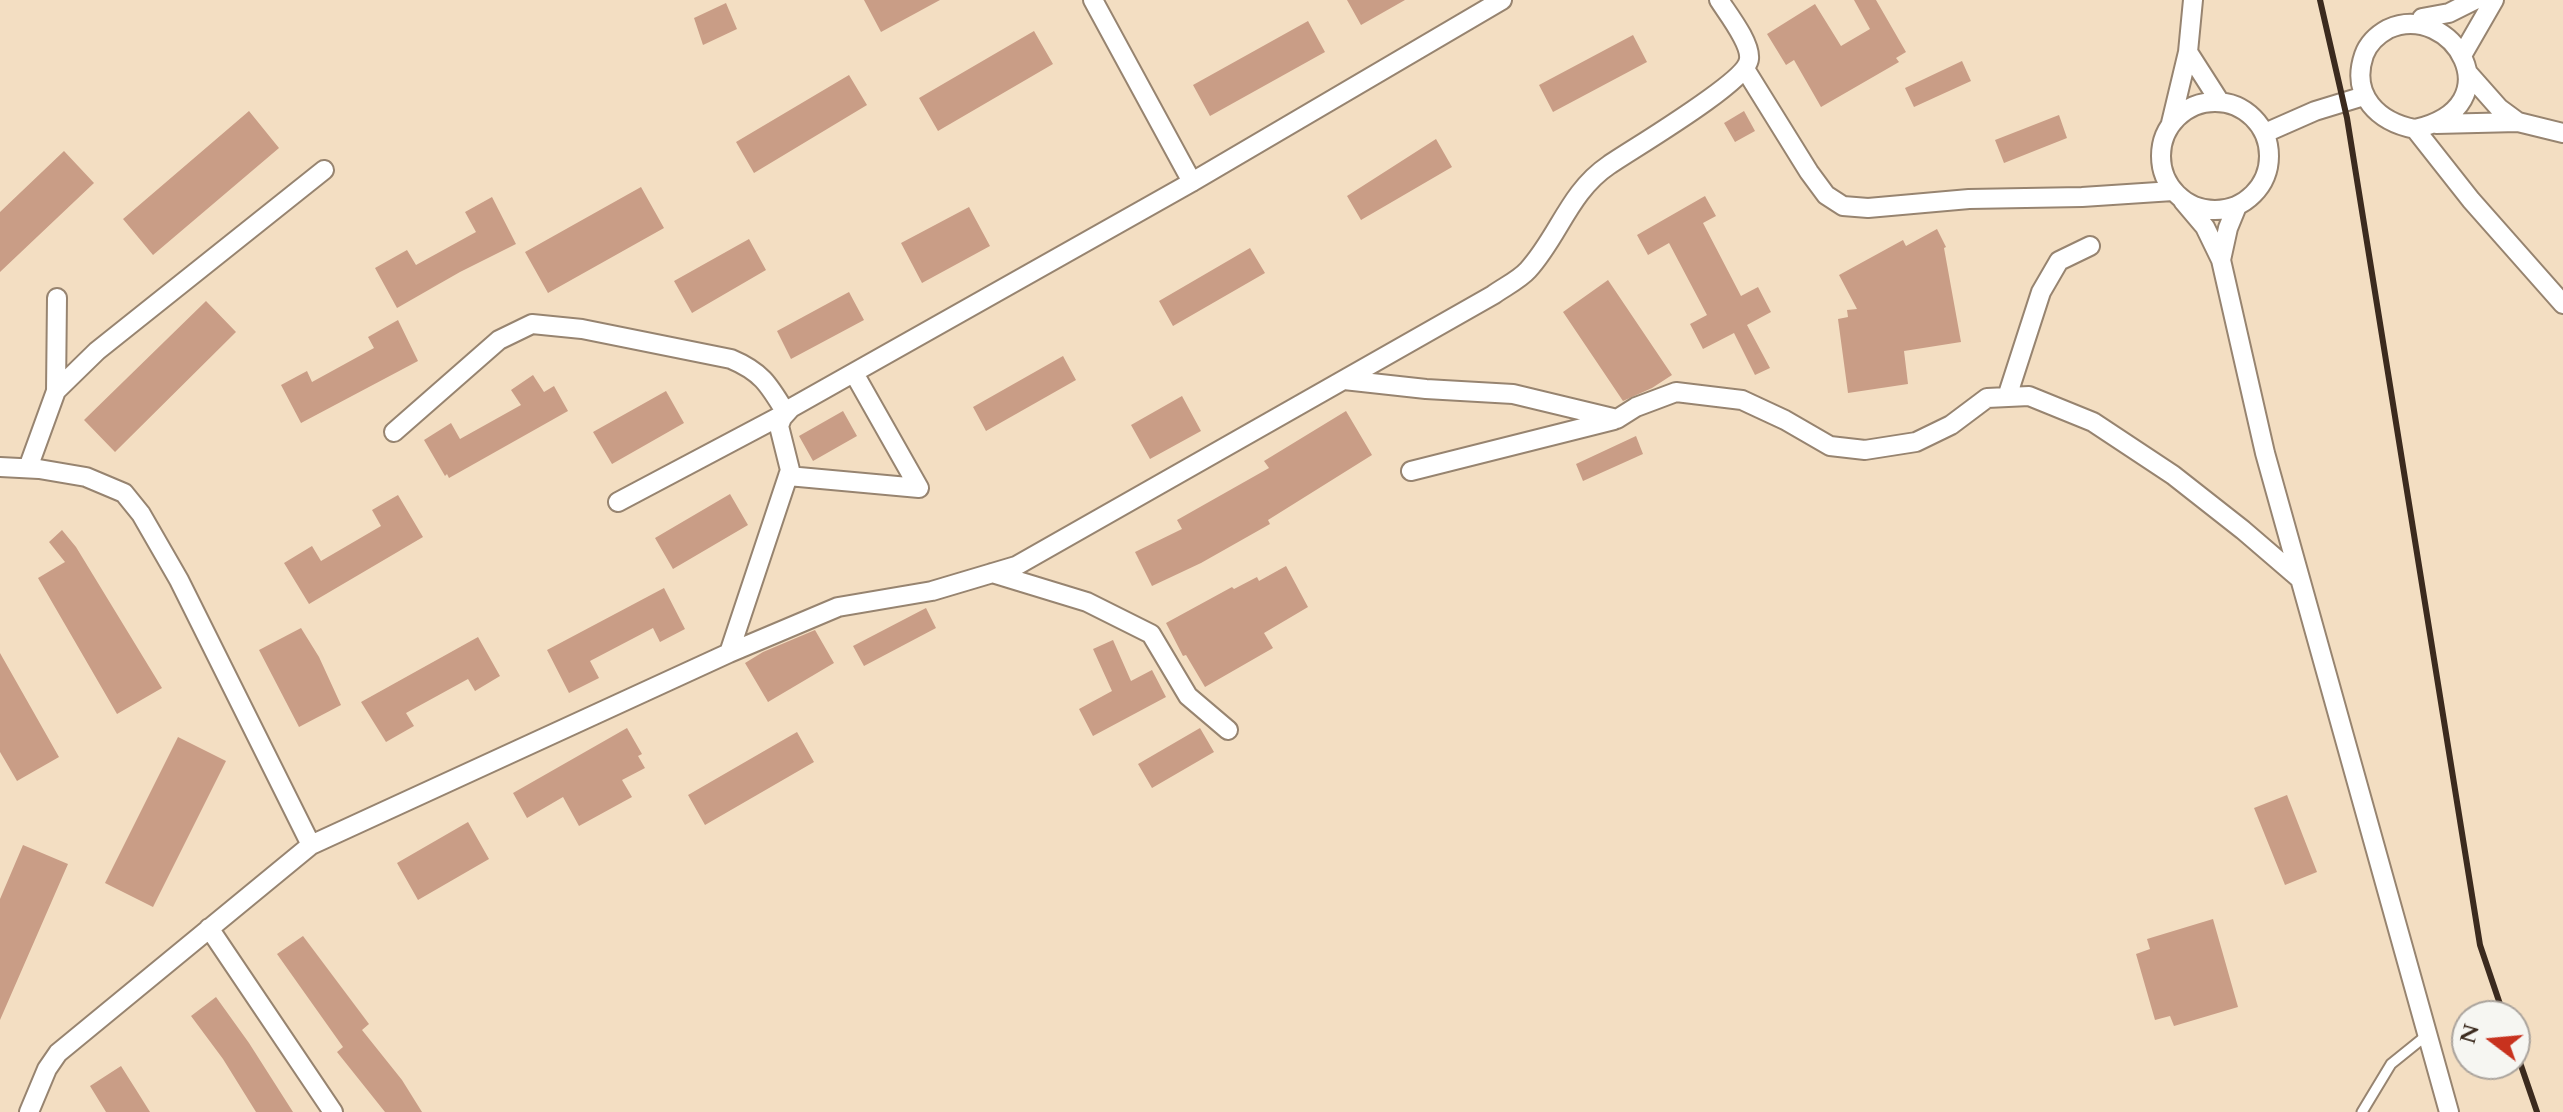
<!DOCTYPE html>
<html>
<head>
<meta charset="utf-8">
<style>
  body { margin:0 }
  #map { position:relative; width:2563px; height:1112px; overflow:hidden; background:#f3dec2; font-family:Cardo,serif }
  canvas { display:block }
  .north { position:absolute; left:2451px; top:1000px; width:80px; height:80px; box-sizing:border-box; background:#f6f6f2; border:2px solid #aba49d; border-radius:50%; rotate:286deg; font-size:22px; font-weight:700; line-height:32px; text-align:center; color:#3b2a1e }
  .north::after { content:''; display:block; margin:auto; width:28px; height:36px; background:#c8321e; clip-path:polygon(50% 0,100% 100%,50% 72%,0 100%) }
</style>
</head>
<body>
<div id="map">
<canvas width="2563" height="1112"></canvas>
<div class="north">N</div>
</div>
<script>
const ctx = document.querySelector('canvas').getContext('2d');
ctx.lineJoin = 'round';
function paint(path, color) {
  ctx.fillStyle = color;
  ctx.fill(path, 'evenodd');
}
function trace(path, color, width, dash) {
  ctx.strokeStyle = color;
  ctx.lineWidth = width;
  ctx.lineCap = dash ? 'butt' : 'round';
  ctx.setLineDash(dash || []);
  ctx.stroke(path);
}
paint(new Path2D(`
  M 864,0 L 940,0 L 881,32 Z
  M 1347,0 L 1405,0 L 1361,25 Z
  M 1854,0 L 1876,0 L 1906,52 L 1896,58 L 1899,62 L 1821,107 L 1794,60 L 1786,65 L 1767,34 L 1815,4 L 1841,46 L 1870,29 Z
  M 726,3 L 737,29 L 703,45 L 694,18 Z
  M 1308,21 L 1325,52 L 1210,116 L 1193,85 Z
  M 1034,31 L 1053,64 L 938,131 L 919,98 Z
  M 1633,35 L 1647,62 L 1553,112 L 1539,85 Z
  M 1962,61 L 1971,81 L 1914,107 L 1905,88 Z
  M 849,75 L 867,105 L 754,173 L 736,142 Z
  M 249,111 L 279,148 L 153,255 L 123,219 Z
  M 1744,111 L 1755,131 L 1735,142 L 1724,123 Z
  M 2059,115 L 2067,138 L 2004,163 L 1995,140 Z
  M 1436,139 L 1452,167 L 1361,220 L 1347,196 Z
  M 64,151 L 94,183 L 0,272 L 0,212 Z
  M 641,187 L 664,228 L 548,293 L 525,252 Z
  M 1705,196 L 1716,216 L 1703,223 L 1741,296 L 1758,287 L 1771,312 L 1747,325 L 1770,368 L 1755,375 L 1734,333 L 1703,349 L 1690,324 L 1707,315 L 1669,243 L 1648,255 L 1637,235 Z
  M 492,197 L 516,244 L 460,272 L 397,308 L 375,268 L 407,250 L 416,265 L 476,232 L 465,212 Z
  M 969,207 L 990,246 L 922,283 L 901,243 Z
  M 1937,229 L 1946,247 L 1944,248 L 1961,342 L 1904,351 L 1908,384 L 1848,393 L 1838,319 L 1848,317 L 1847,310 L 1857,309 L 1839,275 L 1903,240 L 1906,246 Z
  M 749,239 L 766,270 L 692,313 L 674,281 Z
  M 1250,248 L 1265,273 L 1173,326 L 1159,301 Z
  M 1608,280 L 1672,375 L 1652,388 L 1623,401 L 1563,312 Z
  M 849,292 L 864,320 L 791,359 L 777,331 Z
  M 206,301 L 236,332 L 115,452 L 84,420 Z
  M 398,320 L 418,361 L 301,423 L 281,385 L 307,371 L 312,382 L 374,348 L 368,337 Z
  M 1063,356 L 1076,380 L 986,431 L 973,407 Z
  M 533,375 L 544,392 L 554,386 L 568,411 L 449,478 L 447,474 L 445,476 L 424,440 L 451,423 L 460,439 L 521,405 L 511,390 Z
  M 666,391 L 684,423 L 612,464 L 593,432 Z
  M 1182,396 L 1201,431 L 1150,459 L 1131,425 Z
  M 843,411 L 857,436 L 813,461 L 799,436 Z
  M 1346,411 L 1372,455 L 1268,520 L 1270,524 L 1201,563 L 1152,586 L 1135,552 L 1182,529 L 1177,520 L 1269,468 L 1264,461 Z
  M 1636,436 L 1643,454 L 1583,481 L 1576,464 Z
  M 730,494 L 748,525 L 673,569 L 655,538 Z
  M 398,495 L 423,537 L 309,604 L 284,563 L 312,546 L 321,561 L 381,526 L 372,510 Z
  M 62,530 L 76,547 L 162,688 L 117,714 L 38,578 L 65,562 L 49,542 Z
  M 1286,566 L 1308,607 L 1264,633 L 1273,648 L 1205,687 L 1186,655 L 1183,656 L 1166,623 L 1232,587 L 1234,589 L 1257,577 L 1259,581 Z
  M 664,588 L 685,629 L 660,642 L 653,628 L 590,661 L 599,678 L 569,693 L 547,650 Z
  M 926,608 L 936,628 L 864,666 L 853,646 Z
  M 301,628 L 319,657 L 341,705 L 299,727 L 259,650 Z
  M 815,630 L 834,663 L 768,702 L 745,663 L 763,652 Z
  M 478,637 L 500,676 L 475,691 L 468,679 L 406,713 L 414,726 L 386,742 L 361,702 Z
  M 1113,640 L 1131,681 L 1152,670 L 1166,697 L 1093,736 L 1079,709 L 1112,691 L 1093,649 Z
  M 0,653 L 59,757 L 17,781 L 0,752 Z
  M 627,728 L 642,754 L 638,756 L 645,768 L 622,780 L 632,797 L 579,826 L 563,797 L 527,818 L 513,793 Z
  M 1200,728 L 1214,752 L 1152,788 L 1138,764 Z
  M 797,732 L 814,762 L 705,825 L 688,795 Z
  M 178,737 L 226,761 L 153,907 L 105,883 Z
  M 2287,795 L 2317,872 L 2285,885 L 2254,808 Z
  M 468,822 L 489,859 L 418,900 L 397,863 Z
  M 23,845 L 68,864 L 0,1020 L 0,899 Z
  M 2213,919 L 2238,1007 L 2174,1026 L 2170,1016 L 2155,1020 L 2136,954 L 2150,949 L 2147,939 Z
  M 303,936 L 369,1024 L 362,1030 L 402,1080 L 422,1112 L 385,1112 L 337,1052 L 343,1047 L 277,954 Z
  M 216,997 L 249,1043 L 293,1112 L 256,1112 L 223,1059 L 191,1016 Z
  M 121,1066 L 140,1096 L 150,1112 L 106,1112 L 90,1086 Z`), '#c99d86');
const service = new Path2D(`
  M 2362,1112 L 2391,1064 L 2427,1035`);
const minor = new Path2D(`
  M 1093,0 L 1192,182
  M 2422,18 L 2449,13 L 2475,0
  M 2188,52 L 2220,102
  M 2464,52 L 2494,0
  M 1745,69 L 1809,172 L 1826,195 L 1843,206 L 1868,208 L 1969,199 L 2082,197 L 2173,191
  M 2468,73 L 2499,108 L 2518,122
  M2161 156a54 54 0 1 1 108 0a54 54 0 1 1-108 0Z
  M 2171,123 L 2188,52 L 2193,0
  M 2436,124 L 2518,122 L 2563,133
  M 2415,129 C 2516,106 2452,0 2388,29 C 2377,35 2368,44 2364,55 C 2350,96 2379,122 2415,129 L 2471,200 L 2563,304
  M 2265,133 L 2315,111 L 2364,96
  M 2183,201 L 2205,227 L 2221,260 L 2265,453 L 2449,1112
  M 2221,260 L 2228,228 L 2237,206
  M 1344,380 L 1426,389 L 1513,394 L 1617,419 L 1636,407 L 1676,392 L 1742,400 L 1785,420 L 1830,446 L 1865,450 L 1916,442 L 1951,425 L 1987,398 L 2029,396 L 2093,422 L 2173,475 L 2243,530 L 2300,579
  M 56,391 L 57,298
  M 2007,397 L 2041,292 L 2059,261 L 2090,246
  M 394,432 L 499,340 L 532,324 L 582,329 L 731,359 C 762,372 769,385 786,413 L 618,502
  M 0,467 L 39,469 L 86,477 L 124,493 L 141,514 L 179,580 L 311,845
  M 28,468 L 56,391 L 97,351 L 324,170
  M 1411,471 L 1614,420
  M 788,476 L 919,488 L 855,375
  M 992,573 L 1087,602 L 1151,634 L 1188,696 L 1228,730
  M 729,653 L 838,607 L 932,591 L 1016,566 L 1493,295 C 1504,287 1519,280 1528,270 C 1559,236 1569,192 1609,165 C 1632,149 1747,82 1749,59 C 1751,43 1728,14 1719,0
  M 209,928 L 333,1112
  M 29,1112 L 47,1069 L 58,1053 L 311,845 L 729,653 L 790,470 L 779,426 L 782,418 L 791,408 L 1192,182 L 1502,0`);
trace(service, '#978470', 13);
trace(minor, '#978470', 22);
trace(service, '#fff', 9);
trace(minor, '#fff', 18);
trace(new Path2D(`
  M 2320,0 L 2347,118 L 2480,945 L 2504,1016
  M 2515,1048 L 2537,1112`), '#3b2a1e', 6);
</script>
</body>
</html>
